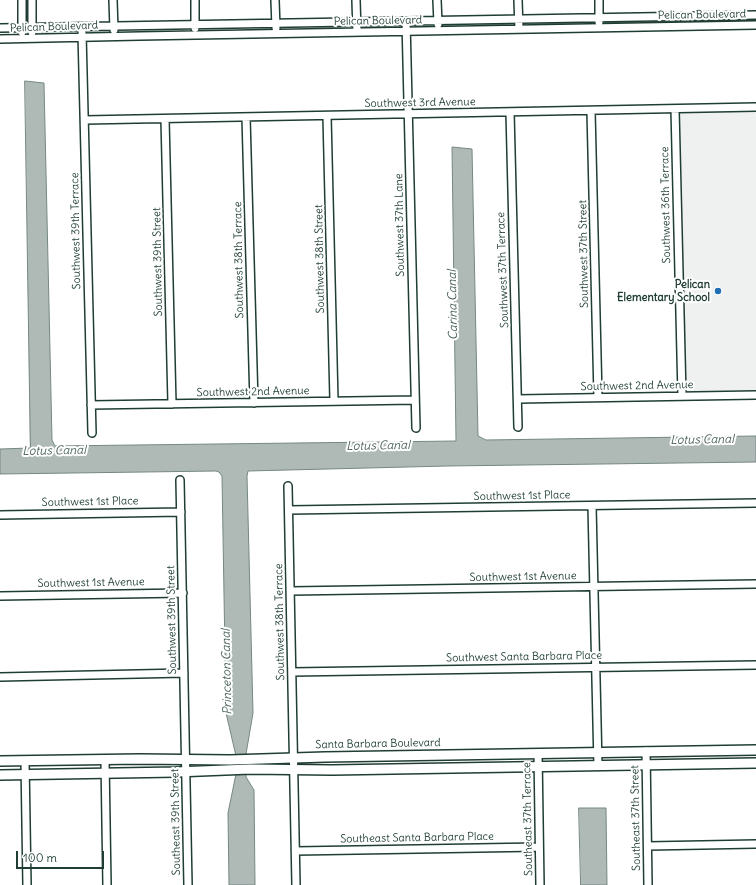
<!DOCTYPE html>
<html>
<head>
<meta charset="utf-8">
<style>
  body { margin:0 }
  #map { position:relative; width:756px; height:885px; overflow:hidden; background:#fff; font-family:Delius,sans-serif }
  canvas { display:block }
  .scale { position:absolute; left:16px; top:851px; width:88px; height:18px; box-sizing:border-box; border:2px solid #1f3d34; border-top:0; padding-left:5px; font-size:12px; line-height:14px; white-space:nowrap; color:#1f3d34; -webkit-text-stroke:3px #fff; paint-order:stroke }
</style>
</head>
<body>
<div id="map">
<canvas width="756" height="885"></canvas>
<div class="scale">100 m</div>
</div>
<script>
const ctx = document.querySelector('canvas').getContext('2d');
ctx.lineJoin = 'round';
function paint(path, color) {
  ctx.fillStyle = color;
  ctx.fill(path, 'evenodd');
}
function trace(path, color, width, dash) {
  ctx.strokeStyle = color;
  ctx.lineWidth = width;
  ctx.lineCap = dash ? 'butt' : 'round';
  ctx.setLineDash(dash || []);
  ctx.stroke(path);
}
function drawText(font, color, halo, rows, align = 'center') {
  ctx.font = font + ' Delius,sans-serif';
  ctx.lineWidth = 4;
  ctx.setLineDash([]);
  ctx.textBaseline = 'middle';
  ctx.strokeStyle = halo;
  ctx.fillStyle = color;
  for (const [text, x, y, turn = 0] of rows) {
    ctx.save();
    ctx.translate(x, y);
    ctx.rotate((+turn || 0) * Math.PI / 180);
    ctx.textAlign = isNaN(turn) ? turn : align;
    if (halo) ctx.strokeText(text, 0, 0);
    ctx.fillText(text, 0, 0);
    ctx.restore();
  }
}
paint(new Path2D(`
  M 756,108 L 756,395 L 682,396 L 675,109 Z`), '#eef1f0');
const water = new Path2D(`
  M 25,81 L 44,83 L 52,440 L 55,446 L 456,441 L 452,147 L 472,149 L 478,436 L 486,440 L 756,436 L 756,462 L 447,466 L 248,471 L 247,476 L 253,713 L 246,754 L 246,777 L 254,790 L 255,885 L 229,885 L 228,813 L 236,774 L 236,756 L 226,713 L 222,476 L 219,472 L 216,471 L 0,474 L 0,449 L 30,448 Z
  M 579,808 L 606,808 L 607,885 L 581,885 Z`);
paint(water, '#afbab7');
trace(water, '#758883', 1);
const minor = new Path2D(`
  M 22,0 L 22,32
  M 32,0 L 32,32
  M 113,0 L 114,30
  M 195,0 L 195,28
  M 275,0 L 276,28
  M 356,0 L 357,32
  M 437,0 L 438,24
  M 518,0 L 519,29
  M 599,0 L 599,22
  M 406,21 L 416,428
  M 0,28 L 756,15
  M 82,33 L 92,433
  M 0,39 L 140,36 L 756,25
  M 675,109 L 682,396
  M 591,111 L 598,397
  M 510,112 L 518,427
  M 327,116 L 334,401
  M 246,117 L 254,403
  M 165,119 L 172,404
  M 85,120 L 756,107
  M 518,399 L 756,395
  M 91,405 L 415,400
  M 180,480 L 188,885
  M 288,486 L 296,885
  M 592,506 L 598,766
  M 289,510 L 756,503
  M 0,515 L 181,512
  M 291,591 L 756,584
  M 0,596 L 183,593
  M 292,672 L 756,665
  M 0,677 L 184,673
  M 646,751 L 648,885
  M 538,753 L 540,885
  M 105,760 L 107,885
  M 25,761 L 27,885
  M 648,846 L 756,844
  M 296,851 L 539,847`);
const major = new Path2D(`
  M 0,761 L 140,759 L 230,760 L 325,757 L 756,750
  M 0,775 L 176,772 L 250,769 L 332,770 L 756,763`);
trace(minor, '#1f3d34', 10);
trace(major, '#1f3d34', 12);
trace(minor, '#fff', 7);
trace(major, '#fff', 9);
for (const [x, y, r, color] of [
  [718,291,4,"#1f6fb2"]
]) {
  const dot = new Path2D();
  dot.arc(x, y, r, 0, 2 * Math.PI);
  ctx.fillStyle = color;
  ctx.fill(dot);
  trace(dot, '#fff', 1.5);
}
drawText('11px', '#1f3d34', '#fff', [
  ["Pelican Boulevard",702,15,-1],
  ["Pelican Boulevard",378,21,-1],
  ["Pelican Boulevard",54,27,-2],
  ["Southwest 3rd Avenue",420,103,-1],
  ["Southwest 36th Terrace",666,205,-91],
  ["Southwest 37th Lane",400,225,-91],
  ["Southwest 39th Terrace",76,231,-91],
  ["Southwest 37th Street",584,254,-91],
  ["Southwest 38th Street",320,259,-91],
  ["Southwest 38th Terrace",239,260,-91],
  ["Southwest 39th Street",158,262,-91],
  ["Southwest 37th Terrace",503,270,-92],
  ["Southwest 2nd Avenue",637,386,-1],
  ["Southwest 2nd Avenue",253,392,-1],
  ["Southwest 1st Place",522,496,-1],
  ["Southwest 1st Place",90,502,-1],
  ["Southwest 1st Avenue",523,577,-1],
  ["Southwest 1st Avenue",91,583,-1],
  ["Southwest 39th Street",172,620,-91],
  ["Southwest 38th Terrace",280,622,-91],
  ["Southwest Santa Barbara Place",524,657,-1],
  ["Santa Barbara Boulevard",378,744,-1],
  ["Southeast 37th Street",636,818,-91],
  ["Southeast 37th Terrace",528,819,-91],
  ["Southeast 39th Street",176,822,-91],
  ["Southeast Santa Barbara Place",417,838,-1]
]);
drawText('bold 11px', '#1f3d34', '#fff', [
  ["Pelican",710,285],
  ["Elementary School",710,298]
], 'right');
drawText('italic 12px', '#4a625b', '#fff', [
  ["Carina Canal",453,305,-91],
  ["Lotus Canal",702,440,-1],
  ["Lotus Canal",378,446,-1],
  ["Lotus Canal",54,451,-1],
  ["Princeton Canal",227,672,-91]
]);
</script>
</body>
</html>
